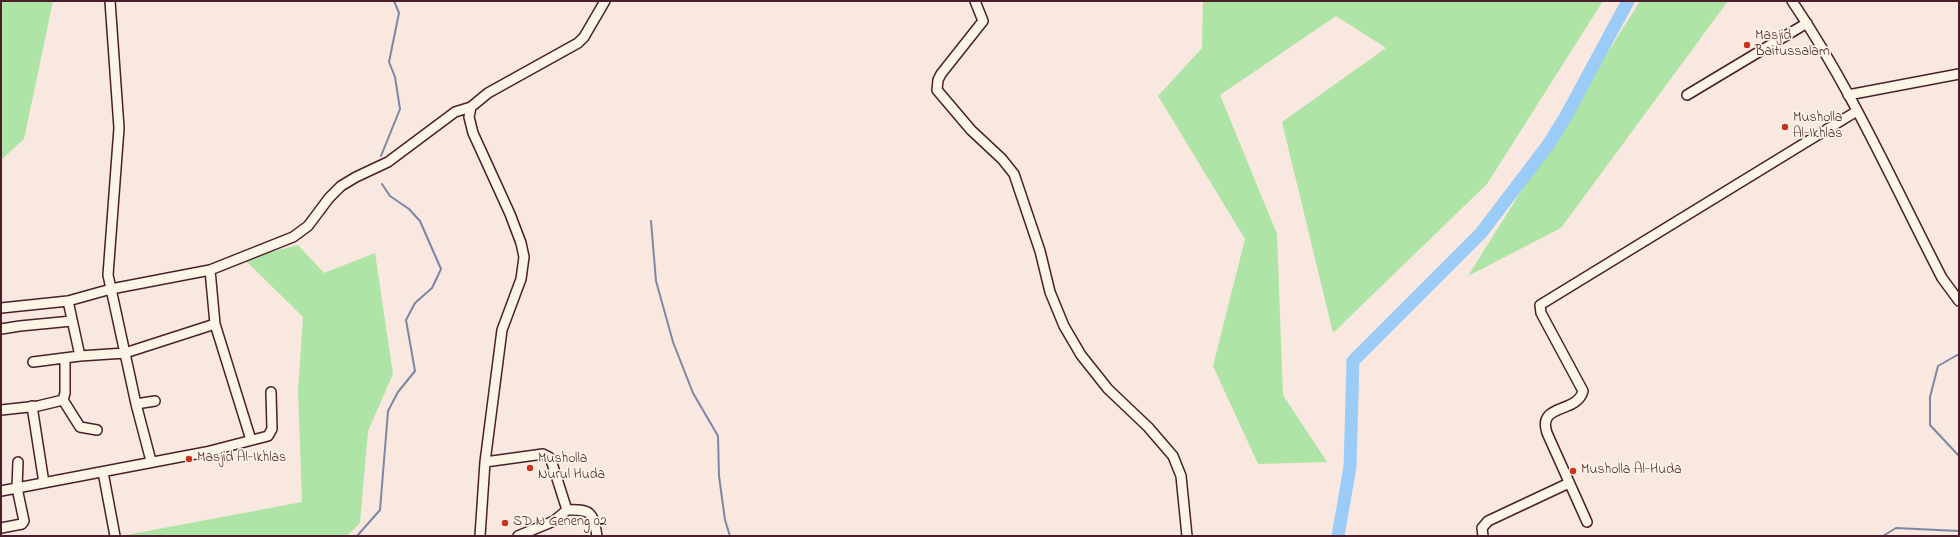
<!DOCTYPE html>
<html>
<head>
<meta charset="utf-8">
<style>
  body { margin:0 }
  #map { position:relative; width:1960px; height:537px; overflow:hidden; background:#f9e8df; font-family:"Indie Flower",sans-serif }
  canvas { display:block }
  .frame { position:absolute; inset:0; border:2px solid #4a1f2b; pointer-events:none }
</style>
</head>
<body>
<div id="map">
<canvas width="1960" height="537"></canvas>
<div class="frame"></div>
</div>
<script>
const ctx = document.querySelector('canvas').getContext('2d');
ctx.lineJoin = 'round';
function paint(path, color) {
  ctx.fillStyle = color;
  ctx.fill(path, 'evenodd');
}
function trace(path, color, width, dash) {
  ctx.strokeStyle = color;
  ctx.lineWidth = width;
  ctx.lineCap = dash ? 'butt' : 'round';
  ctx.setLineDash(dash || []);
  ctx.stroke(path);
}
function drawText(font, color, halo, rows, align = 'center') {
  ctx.font = font + ' "Indie Flower",sans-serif';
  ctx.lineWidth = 3.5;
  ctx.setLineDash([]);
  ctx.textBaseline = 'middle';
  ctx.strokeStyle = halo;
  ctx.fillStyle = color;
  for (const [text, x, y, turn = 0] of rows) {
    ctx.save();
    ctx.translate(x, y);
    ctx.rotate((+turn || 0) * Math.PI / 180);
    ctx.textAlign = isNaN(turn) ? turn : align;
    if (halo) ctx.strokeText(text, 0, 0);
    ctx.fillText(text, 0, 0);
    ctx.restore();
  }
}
paint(new Path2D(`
  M 1,1 L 53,1 L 24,139 L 1,160 Z
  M 1203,1 L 1603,1 L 1487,184 L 1333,333 L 1282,122 L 1386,48 L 1336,16 L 1220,95 L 1277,234 L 1283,395 L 1327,462 L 1258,464 L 1213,366 L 1245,239 L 1158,96 L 1202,48 Z
  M 1640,1 L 1728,1 L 1561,228 L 1468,276 Z
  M 298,245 L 324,273 L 375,253 L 393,374 L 368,431 L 360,523 L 347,536 L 121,536 L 302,502 L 298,391 L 303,317 L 244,259 Z`), '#aee4a6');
trace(new Path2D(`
  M 381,156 L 400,109 L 395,77 L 389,62 L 399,13 L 394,1
  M 651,221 L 656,281 L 673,342 L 693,393 L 718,436 L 719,476 L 725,520 L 730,536
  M 1959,354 L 1938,366 L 1930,397 L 1930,425 L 1959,456
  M 357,536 L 380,510 L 388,411 L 398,392 L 415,371 L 406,320 L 415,303 L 432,288 L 441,269 L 420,221 L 409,209 L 390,196 L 382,184
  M 1883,536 L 1896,528 L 1959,531`), '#7b87a5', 2);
trace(new Path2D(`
  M 1338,536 L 1350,467 L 1353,361 L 1481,233 L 1548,145 L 1566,116 L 1628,1`), '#9bccf7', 13);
const street = new Path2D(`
  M 110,1 L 119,128 L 108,275 L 136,404 L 151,461
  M 975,1 L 983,21 L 941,74 L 938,80 L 937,90 L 971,130 L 1002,159 L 1014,174 L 1040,251 L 1050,292 L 1064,326 L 1081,355 L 1108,389 L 1148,427 L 1173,456 L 1181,476 L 1187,536
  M 1792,1 C 1851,88 1894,185 1942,278 L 1959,301
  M 1687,95 L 1807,23
  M 1848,95 L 1959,74
  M 68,301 L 111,289 L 210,270 L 293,237 L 308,226 L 329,198 L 341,186 L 356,177 L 388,162 L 455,112 L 471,107
  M 1,308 L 68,301 L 80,356 L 125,353 L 215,324 L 210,270
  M 215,324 L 251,440
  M 1,329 L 20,326 L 72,321
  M 33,362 L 80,356
  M 63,400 L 80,427 L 97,430
  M 136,404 L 155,401
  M 32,406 L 44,483
  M 1,410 L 38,406 L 63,400 L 65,393 L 65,358
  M 485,462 L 543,454 L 549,457 L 552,463 L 567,510 L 554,521 L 518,536
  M 103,472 L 115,536
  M 1,491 L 206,452 L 268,436 L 272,429 L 271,392
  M 567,510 C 591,509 593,512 597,536
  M 1587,522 L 1547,433 C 1537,403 1577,414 1583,391 L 1541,313 L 1540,305 L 1857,111
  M 1,528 L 22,524 L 24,521 L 17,488 L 18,462
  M 480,536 L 485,462 L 502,330 L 521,279 L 524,257 L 521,243 L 510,214 L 473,133 L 469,117 L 471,107 L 488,93 L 578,43 L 584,37 L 605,1
  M 1483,536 L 1482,528 L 1488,521 L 1569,483`);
trace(street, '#4a1f2b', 12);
trace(street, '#fcf5e5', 9);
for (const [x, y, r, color] of [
  [1747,45,4,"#c8321e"],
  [1785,127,4,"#c8321e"],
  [189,459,4,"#c8321e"],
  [530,468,4,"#c8321e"],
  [1573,471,4,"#c8321e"],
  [505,523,4,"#c8321e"]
]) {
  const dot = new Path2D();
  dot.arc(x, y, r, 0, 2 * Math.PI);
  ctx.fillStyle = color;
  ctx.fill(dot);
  trace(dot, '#fcf5e5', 1.5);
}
drawText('14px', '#4a1f2b', '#fcf5e5', [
  ["Masjid",1755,37],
  ["Baitussalam",1755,53],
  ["Musholla",1793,119],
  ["Al-Ikhlas",1793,135],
  ["Masjid Al-Ikhlas",197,459],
  ["Musholla",538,460],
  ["Nurul Huda",538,476],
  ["Musholla Al-Huda",1581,471],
  ["SD N Geneng 02",513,523]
], 'left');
</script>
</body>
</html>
